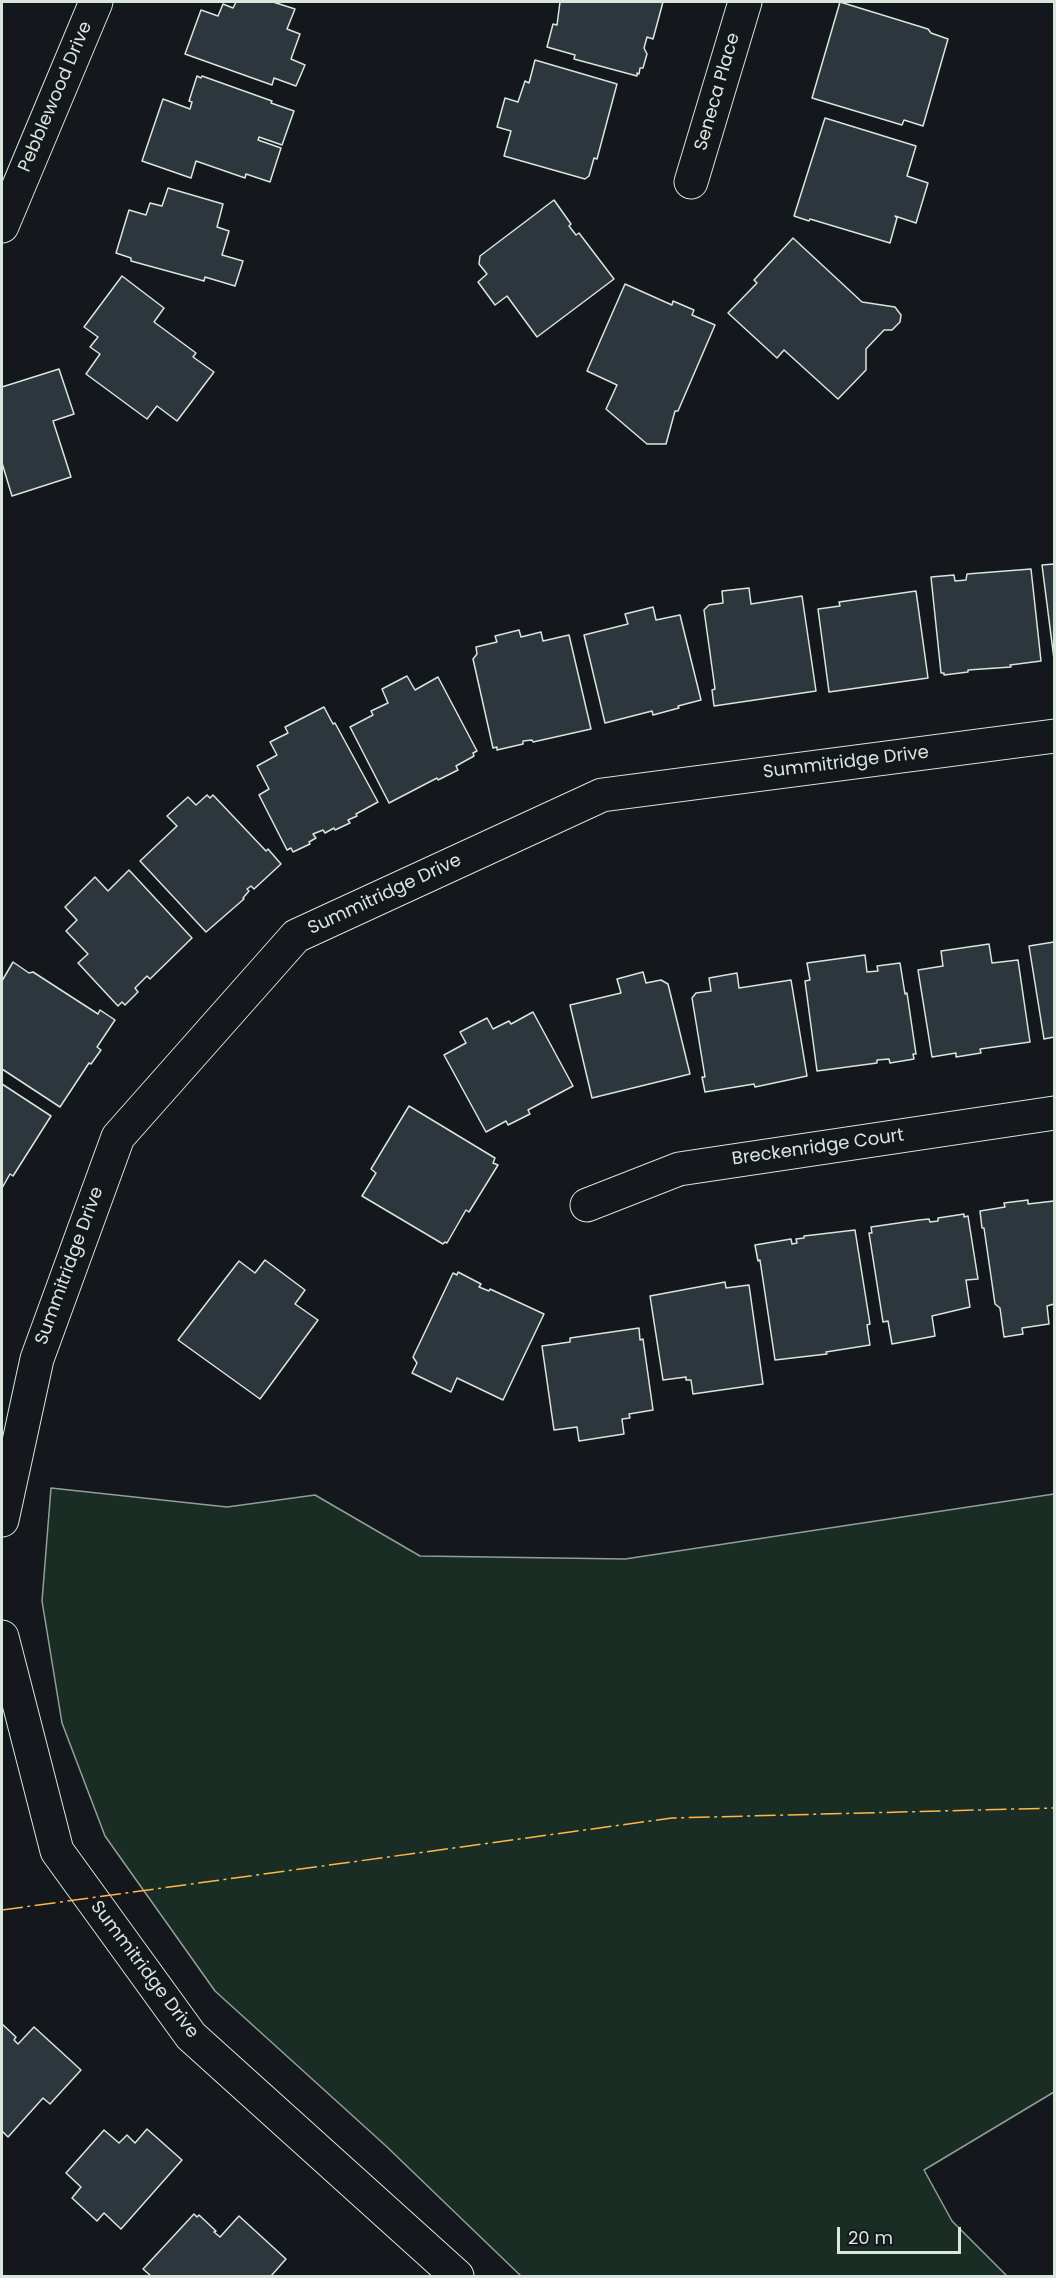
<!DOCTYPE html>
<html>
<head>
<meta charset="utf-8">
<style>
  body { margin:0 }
  #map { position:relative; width:1056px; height:2278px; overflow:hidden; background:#14181c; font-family:Poppins,sans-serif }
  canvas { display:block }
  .frame { position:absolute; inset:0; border:3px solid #d8e6dc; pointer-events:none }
  .scale { position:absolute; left:837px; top:2227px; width:124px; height:27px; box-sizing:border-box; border:3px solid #d8e6dc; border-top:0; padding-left:8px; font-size:18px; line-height:21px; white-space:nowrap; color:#d8e6dc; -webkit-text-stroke:4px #14181c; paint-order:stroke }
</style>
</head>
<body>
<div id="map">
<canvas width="1056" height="2278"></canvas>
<div class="frame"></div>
<div class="scale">20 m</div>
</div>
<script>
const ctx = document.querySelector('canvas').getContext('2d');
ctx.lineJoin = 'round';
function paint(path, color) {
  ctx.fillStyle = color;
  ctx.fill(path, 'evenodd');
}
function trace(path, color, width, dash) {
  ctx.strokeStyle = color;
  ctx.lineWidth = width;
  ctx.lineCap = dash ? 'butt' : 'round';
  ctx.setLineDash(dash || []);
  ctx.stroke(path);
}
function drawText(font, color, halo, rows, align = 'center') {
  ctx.font = font + ' Poppins,sans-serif';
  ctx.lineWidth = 4.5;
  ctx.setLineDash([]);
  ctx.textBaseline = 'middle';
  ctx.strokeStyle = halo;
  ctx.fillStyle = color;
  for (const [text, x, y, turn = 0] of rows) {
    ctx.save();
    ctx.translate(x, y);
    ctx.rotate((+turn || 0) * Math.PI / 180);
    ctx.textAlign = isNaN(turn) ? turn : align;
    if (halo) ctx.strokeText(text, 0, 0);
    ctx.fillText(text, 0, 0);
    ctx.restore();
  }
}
const green = new Path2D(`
  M 51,1488 L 227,1507 L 315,1495 L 420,1556 L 625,1559 L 1054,1494 L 1054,2092 L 924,2170 L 952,2221 L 1007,2276 L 521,2276 L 386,2146 L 215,1991 L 105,1836 L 62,1723 L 42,1601 Z`);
paint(green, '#1a2d24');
trace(green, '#939e99', 1.5);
const building = new Path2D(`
  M 236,2 L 273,2 L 295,9 L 287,29 L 300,34 L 291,59 L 305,65 L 296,86 L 274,78 L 272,85 L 185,54 L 201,10 L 218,16 L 223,4 L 233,8 Z
  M 560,2 L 663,2 L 653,39 L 647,37 L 644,48 L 647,54 L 643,68 L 640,68 L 639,74 L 637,73 L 637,76 L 574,59 L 575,55 L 547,47 L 553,24 L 557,25 Z
  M 840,2 L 928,29 L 931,33 L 948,39 L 923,126 L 904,120 L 902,125 L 812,98 Z
  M 535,60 L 617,84 L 597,159 L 594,158 L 589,176 L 585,179 L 504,156 L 511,131 L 497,127 L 505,98 L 518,102 L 525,81 L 529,83 Z
  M 197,76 L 201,78 L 202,76 L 272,101 L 271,103 L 294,111 L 282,145 L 259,137 L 258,140 L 281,148 L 270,182 L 246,174 L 245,178 L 196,161 L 191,178 L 142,161 L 163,99 L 190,109 L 192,102 L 189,101 Z
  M 825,118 L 916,146 L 907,176 L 928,183 L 916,223 L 895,216 L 897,218 L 890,243 L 810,219 L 809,221 L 794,216 Z
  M 168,188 L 223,204 L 217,227 L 229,231 L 222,255 L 243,261 L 235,286 L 205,277 L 204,281 L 131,261 L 131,258 L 116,253 L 129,210 L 146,215 L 150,203 L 162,206 Z
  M 554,200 L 571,224 L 569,226 L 576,235 L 579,233 L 614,279 L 537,337 L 507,296 L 495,305 L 478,282 L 487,274 L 479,264 L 480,256 Z
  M 793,238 L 862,302 L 895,307 L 901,315 L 900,322 L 892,330 L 884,330 L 866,349 L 866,370 L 838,399 L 784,350 L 777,358 L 728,313 L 757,283 L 754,280 Z
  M 122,276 L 164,308 L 154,322 L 196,353 L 193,357 L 214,372 L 177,421 L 157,406 L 147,419 L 86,374 L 100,354 L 90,347 L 98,337 L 84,327 Z
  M 625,284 L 672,305 L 673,301 L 694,310 L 692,315 L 715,325 L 678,411 L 675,411 L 666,444 L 647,444 L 606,409 L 617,385 L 587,371 Z
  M 59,369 L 74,414 L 53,421 L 71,477 L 12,496 L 2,463 L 2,387 Z
  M 1054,564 L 1054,659 L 1042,565 Z
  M 1031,569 L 1041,661 L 1010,665 L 1011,667 L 968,670 L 968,672 L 944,675 L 944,673 L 941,673 L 931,577 L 954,575 L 955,581 L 966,580 L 967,574 Z
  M 749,588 L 751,604 L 802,596 L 816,691 L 714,706 L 712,690 L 715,689 L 704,610 L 709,605 L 723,603 L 722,591 Z
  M 916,591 L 928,678 L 829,692 L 818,609 L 840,606 L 839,602 Z
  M 653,607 L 656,620 L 680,615 L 701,700 L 678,706 L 679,708 L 653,715 L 652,711 L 605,723 L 584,635 L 628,624 L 625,614 Z
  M 519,630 L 521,637 L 541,632 L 543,641 L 569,635 L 591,729 L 533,742 L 532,740 L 523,741 L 523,744 L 497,750 L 497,747 L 493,748 L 473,659 L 477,654 L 476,647 L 497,642 L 495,636 Z
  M 407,676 L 415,690 L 438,677 L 477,751 L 473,753 L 474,756 L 456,766 L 458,770 L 438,780 L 437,778 L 389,803 L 350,727 L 373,715 L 371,711 L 388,703 L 382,689 Z
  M 324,707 L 333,724 L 335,723 L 378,802 L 356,814 L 357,816 L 348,820 L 350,823 L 335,830 L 334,828 L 325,833 L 323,830 L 313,834 L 316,838 L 309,842 L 310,844 L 293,852 L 291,848 L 287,850 L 259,795 L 269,789 L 257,766 L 277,755 L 270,742 L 288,733 L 285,727 Z
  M 207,795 L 210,798 L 213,795 L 266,851 L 268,849 L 281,864 L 254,889 L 251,886 L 247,889 L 249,891 L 243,898 L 244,899 L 206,932 L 140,861 L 177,826 L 167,816 L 188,797 L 196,805 Z
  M 129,870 L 192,938 L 150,979 L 147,976 L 135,988 L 138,992 L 125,1005 L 122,1002 L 118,1006 L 78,963 L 88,954 L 66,931 L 77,920 L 65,907 L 95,877 L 108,891 Z
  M 1054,942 L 1054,1037 L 1044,1039 L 1029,946 Z
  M 989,944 L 992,963 L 1018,960 L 1030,1042 L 980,1049 L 981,1053 L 956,1057 L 956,1053 L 932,1057 L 918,970 L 943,966 L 941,951 Z
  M 865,955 L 867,972 L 878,971 L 877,966 L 900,963 L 905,994 L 907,993 L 916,1054 L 913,1054 L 914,1059 L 890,1063 L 889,1059 L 877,1060 L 877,1063 L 817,1071 L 805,981 L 810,980 L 807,963 Z
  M 13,962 L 29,973 L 33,972 L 98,1014 L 100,1010 L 115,1020 L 97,1047 L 101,1050 L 91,1064 L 89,1063 L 60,1107 L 2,1069 L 2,981 Z
  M 643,972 L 646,983 L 661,980 L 668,984 L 690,1074 L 592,1098 L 570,1005 L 621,993 L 617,979 Z
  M 737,973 L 739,988 L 791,980 L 807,1076 L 755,1087 L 754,1084 L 705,1092 L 702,1077 L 705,1077 L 692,998 L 696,993 L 711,991 L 709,978 Z
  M 533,1012 L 573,1086 L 528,1110 L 530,1114 L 508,1125 L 506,1121 L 486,1132 L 444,1055 L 466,1043 L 460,1032 L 487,1018 L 493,1029 L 509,1021 L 511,1024 Z
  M 2,1084 L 51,1116 L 13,1176 L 10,1174 L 2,1188 Z
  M 409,1106 L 495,1158 L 493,1163 L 498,1165 L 469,1212 L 466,1210 L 447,1243 L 445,1242 L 443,1244 L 362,1196 L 376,1173 L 371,1169 Z
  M 1028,1200 L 1028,1204 L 1054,1201 L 1054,1304 L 1047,1306 L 1049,1324 L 1022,1328 L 1023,1334 L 1004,1337 L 1000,1308 L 995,1304 L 984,1228 L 982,1228 L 980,1211 L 1005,1207 L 1004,1203 Z
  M 964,1214 L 964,1217 L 968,1216 L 978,1279 L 966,1280 L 970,1307 L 932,1316 L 935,1336 L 892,1344 L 888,1321 L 883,1322 L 869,1233 L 872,1233 L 871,1227 L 919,1220 L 929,1219 L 930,1222 L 938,1221 L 938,1218 Z
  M 855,1230 L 870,1324 L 867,1325 L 870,1345 L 826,1352 L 827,1354 L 775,1360 L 760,1260 L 758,1261 L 755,1245 L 791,1239 L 792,1244 L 797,1243 L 796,1239 L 804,1238 L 804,1236 Z
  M 265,1260 L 305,1290 L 295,1304 L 318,1320 L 260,1399 L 178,1340 L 239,1261 L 255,1273 Z
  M 458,1272 L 481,1284 L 479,1287 L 489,1291 L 490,1289 L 544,1314 L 503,1400 L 457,1378 L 451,1392 L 412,1373 L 417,1363 L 413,1357 L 453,1273 L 457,1275 Z
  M 725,1282 L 726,1288 L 749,1285 L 763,1384 L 693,1394 L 691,1380 L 686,1380 L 686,1377 L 663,1380 L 650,1296 Z
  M 639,1328 L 640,1340 L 643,1339 L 653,1410 L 629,1414 L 630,1418 L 622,1419 L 624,1434 L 579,1441 L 577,1427 L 554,1430 L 542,1346 L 570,1342 L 570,1338 Z
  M 2,2024 L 16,2037 L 14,2040 L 18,2044 L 34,2027 L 81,2070 L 50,2104 L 43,2098 L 8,2137 L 2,2131 Z
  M 147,2129 L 182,2160 L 121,2229 L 104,2213 L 97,2221 L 72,2198 L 81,2187 L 66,2173 L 104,2130 L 119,2143 L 127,2135 L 135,2143 Z
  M 194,2214 L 197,2217 L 199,2215 L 216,2231 L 214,2232 L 220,2237 L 239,2216 L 286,2259 L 271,2276 L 151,2276 L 143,2269 Z`);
paint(building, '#2c363c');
trace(building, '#d8e6dc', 1.5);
const minor = new Path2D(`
  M 691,182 L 745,2
  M 2,226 L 96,2
  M 587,1205 L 679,1169 L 1054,1113
  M 2,1520 L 37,1359 L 118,1137 L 296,936 L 602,795 L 1054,736
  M 2,1637 L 57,1851 L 191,2036 L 457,2276`);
trace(minor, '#d8e6dc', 35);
trace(minor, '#14181c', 33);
trace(new Path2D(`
  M 2,1910 L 672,1818 L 1054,1808`), '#ffb74d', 1.5, [21, 4.5, 3, 4.5]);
drawText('18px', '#d8e6dc', '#14181c', [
  ["Seneca Place",718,92,-74],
  ["Pebblewood Drive",56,97,-67],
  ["Summitridge Drive",846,763,-7],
  ["Summitridge Drive",385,895,-25],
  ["Breckenridge Court",818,1148,-8],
  ["Summitridge Drive",70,1266,-70],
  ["Summitridge Drive",144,1970,53]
]);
</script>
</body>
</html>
